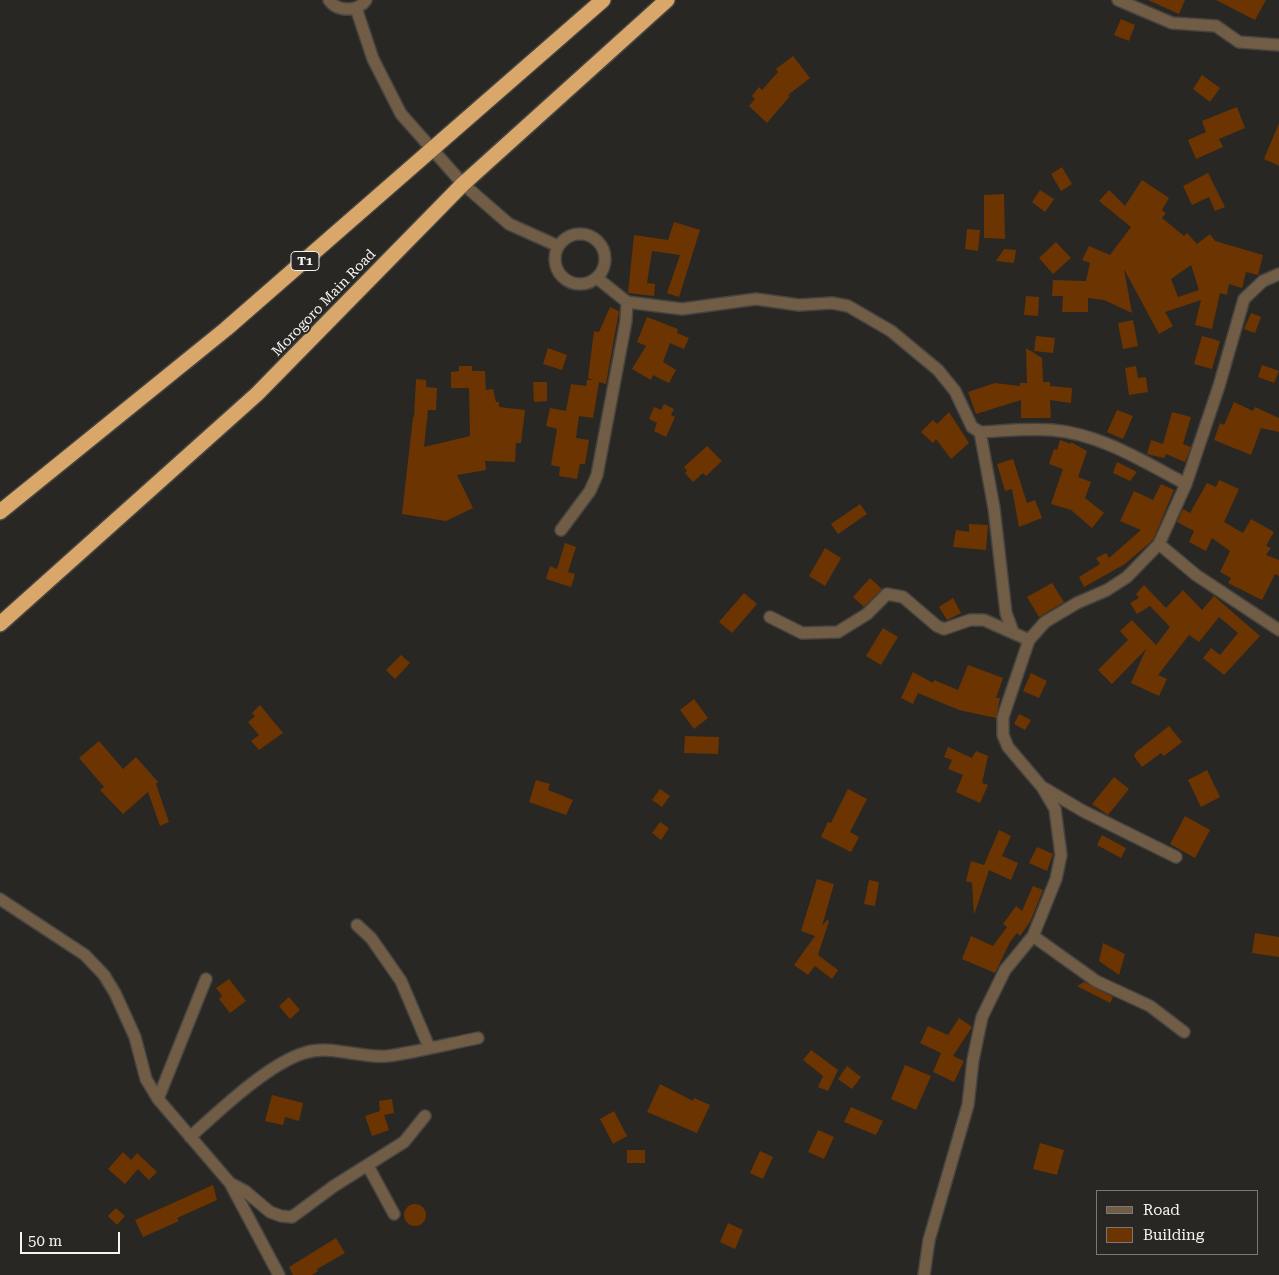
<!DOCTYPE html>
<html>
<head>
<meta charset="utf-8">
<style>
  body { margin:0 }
  #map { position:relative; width:1279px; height:1275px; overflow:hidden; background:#282724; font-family:"Roboto Serif",serif }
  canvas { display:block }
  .legend { position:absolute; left:1096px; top:1190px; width:162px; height:65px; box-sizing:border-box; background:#282724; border:1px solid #7a7977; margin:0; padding:6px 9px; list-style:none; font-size:15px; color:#f5f4f3 }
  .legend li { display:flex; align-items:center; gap:10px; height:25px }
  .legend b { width:25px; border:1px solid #7a7977 }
  .scale { position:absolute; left:20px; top:1232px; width:100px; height:22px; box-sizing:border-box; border:2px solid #f5f4f3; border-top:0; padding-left:6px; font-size:15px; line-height:18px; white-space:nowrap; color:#f5f4f3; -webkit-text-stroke:4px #282724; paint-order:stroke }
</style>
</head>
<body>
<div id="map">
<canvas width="1279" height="1275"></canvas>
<ul class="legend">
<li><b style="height:6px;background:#715d45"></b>Road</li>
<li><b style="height:14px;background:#6c3400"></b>Building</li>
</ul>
<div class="scale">50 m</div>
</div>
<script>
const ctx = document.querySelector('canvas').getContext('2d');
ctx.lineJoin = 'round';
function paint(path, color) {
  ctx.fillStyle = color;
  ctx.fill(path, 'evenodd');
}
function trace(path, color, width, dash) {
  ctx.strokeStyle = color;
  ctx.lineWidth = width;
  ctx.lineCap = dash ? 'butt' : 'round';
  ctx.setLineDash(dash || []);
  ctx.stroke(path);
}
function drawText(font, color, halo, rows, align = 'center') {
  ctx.font = font + ' "Roboto Serif",serif';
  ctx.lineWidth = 4;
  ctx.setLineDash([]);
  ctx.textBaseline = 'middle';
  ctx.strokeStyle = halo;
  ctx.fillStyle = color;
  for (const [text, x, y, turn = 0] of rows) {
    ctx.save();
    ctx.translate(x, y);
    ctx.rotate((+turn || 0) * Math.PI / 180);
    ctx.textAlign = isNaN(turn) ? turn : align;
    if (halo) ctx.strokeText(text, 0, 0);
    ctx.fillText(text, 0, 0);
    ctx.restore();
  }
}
paint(new Path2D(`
  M 1148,0 L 1185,0 L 1179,14 Z
  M 1216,0 L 1266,0 L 1255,20 Z
  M 1121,19 L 1135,25 L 1129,41 L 1114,35 Z
  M 793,56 L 810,78 L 788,95 L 790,96 L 767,123 L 749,106 L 755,99 L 752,96 L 759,87 L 762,90 L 778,72 L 776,69 Z
  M 1202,75 L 1220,88 L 1210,102 L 1193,89 Z
  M 1237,107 L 1245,128 L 1219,139 L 1223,147 L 1196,159 L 1188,140 L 1206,132 L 1202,121 Z
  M 1279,123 L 1279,166 L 1264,159 Z
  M 1062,167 L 1072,184 L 1061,191 L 1051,174 Z
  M 1208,173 L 1225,207 L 1215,211 L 1209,197 L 1192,205 L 1183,186 Z
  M 1142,180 L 1169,198 L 1162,210 L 1166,213 L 1162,218 L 1184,236 L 1187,233 L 1197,244 L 1210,234 L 1215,241 L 1263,255 L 1258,275 L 1246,272 L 1242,288 L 1229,284 L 1227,295 L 1220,293 L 1212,329 L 1195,325 L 1201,300 L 1165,312 L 1173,326 L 1159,334 L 1124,269 L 1132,313 L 1104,300 L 1088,298 L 1088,312 L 1062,312 L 1063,296 L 1052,296 L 1053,280 L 1086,281 L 1090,263 L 1082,260 L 1089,246 L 1110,255 L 1131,227 L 1099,201 L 1109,190 L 1125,206 ZM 1191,265 L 1199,290 L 1178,297 L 1171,279 Z
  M 1040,190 L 1054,199 L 1045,212 L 1032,202 Z
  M 1004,194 L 1005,239 L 984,238 L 984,195 Z
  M 674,222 L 700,230 L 679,297 L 667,293 L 680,255 L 652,251 L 647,283 L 655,284 L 654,296 L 628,293 L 634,235 L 668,240 Z
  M 967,229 L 980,230 L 978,251 L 965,249 Z
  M 1056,242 L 1071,258 L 1053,274 L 1039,258 Z
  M 1004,249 L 1016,250 L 1014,263 L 996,261 Z
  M 1026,296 L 1039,297 L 1038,316 L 1024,315 Z
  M 610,307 L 619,311 L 606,384 L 599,382 L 593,418 L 579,416 L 576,438 L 589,440 L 585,464 L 580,464 L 577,479 L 559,476 L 560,467 L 551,465 L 557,429 L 546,426 L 550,408 L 566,411 L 571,384 L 586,386 L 587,380 L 593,380 L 588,378 L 594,331 L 599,332 Z
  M 1251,313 L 1261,317 L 1255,333 L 1244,329 Z
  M 647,317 L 678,329 L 677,333 L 689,338 L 684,349 L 670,343 L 663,362 L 676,370 L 669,383 L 653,375 L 651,380 L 632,369 L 646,346 L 637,342 Z
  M 1133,320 L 1138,346 L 1123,349 L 1118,323 Z
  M 1036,336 L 1055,338 L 1053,353 L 1034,351 Z
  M 1202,336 L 1220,341 L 1212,369 L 1194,364 Z
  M 548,348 L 567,355 L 562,370 L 543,364 Z
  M 1026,348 L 1042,358 L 1043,382 L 1050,382 L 1050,386 L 1072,388 L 1071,403 L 1050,400 L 1051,418 L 1021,418 L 1021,400 L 976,414 L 968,392 L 995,383 L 1020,386 L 1020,383 L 1027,383 Z
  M 1262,365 L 1279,371 L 1274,383 L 1258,377 Z
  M 459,366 L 472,366 L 472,371 L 485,371 L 486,390 L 493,389 L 496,402 L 499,402 L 499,407 L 525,410 L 521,443 L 516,443 L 515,462 L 485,461 L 486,470 L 457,475 L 473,508 L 446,521 L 402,514 L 413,417 L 414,417 L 416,379 L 426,380 L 426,387 L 437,388 L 436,410 L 428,410 L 424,447 L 470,436 L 469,388 L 451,388 L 451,372 L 459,371 Z
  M 1136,366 L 1138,378 L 1146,377 L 1148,392 L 1129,395 L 1125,368 Z
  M 533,382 L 547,382 L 547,401 L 534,402 Z
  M 1234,402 L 1253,411 L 1255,407 L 1279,418 L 1279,432 L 1261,428 L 1251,455 L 1214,440 L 1220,423 L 1224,425 Z
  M 664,404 L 674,409 L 671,415 L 675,417 L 666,437 L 654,431 L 657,423 L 649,419 L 654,407 L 661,410 Z
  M 1117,410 L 1133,416 L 1123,439 L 1107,432 Z
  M 949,412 L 969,443 L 951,459 L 936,439 L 933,443 L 921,432 L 933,420 L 937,424 Z
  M 1172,412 L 1191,417 L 1183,444 L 1191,447 L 1185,462 L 1166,454 L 1164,458 L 1147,454 L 1151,440 L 1163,444 Z
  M 1060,440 L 1071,444 L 1071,442 L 1087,451 L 1078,477 L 1091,482 L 1085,498 L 1104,513 L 1092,528 L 1071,510 L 1051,504 L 1063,469 L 1049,464 L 1054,449 L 1057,450 Z
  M 707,446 L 722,461 L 706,476 L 703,473 L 693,482 L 685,473 L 687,471 L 684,467 Z
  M 1013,459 L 1027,503 L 1035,500 L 1042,518 L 1019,527 L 1012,489 L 1005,491 L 997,464 Z
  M 1117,462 L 1137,472 L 1130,481 L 1113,473 Z
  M 1219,480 L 1239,489 L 1224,522 L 1243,533 L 1251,519 L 1274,532 L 1266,546 L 1271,548 L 1266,555 L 1279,560 L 1279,576 L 1275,574 L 1262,600 L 1228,583 L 1231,578 L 1220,572 L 1230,551 L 1212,538 L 1206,551 L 1189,542 L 1194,531 L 1177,522 L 1183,509 L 1190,513 L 1207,483 L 1216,487 Z
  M 1161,484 L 1174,490 L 1153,540 L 1125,564 L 1084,587 L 1079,577 L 1100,564 L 1096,558 L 1106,553 L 1109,558 L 1141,530 L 1120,521 L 1134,491 L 1153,500 Z
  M 860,504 L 867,514 L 838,534 L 831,524 Z
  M 969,524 L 988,525 L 986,550 L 953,547 L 956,530 L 969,532 Z
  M 565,543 L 576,547 L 568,572 L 575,574 L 571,587 L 546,579 L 550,566 L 557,569 Z
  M 825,548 L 841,558 L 825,586 L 809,576 Z
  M 870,578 L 882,589 L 864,607 L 853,597 Z
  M 1052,583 L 1064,602 L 1039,617 L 1027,597 Z
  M 1144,585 L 1166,608 L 1183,590 L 1202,610 L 1214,596 L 1260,636 L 1224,675 L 1203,658 L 1211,648 L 1220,655 L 1238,633 L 1219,617 L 1199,642 L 1189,635 L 1158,675 L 1167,679 L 1159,696 L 1131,683 L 1146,649 L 1112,684 L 1098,670 L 1128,640 L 1120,631 L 1132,620 L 1156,645 L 1170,627 L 1150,606 L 1137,614 L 1130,603 L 1139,598 L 1136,594 Z
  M 744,593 L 757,604 L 732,633 L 719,622 Z
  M 953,598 L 961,613 L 947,620 L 939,607 Z
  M 883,628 L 898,637 L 881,665 L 866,656 Z
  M 401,655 L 410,663 L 395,679 L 386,670 Z
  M 968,665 L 1003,678 L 996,698 L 1000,698 L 996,718 L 959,710 L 918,693 L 913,704 L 901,698 L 913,672 L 933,683 L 934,680 L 958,690 Z
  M 1031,673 L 1047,681 L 1039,698 L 1023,691 Z
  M 694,699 L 708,718 L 694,729 L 680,710 Z
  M 260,705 L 283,733 L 259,750 L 251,741 L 259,735 L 248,722 L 255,716 L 252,713 Z
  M 1019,714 L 1031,720 L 1025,730 L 1014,724 Z
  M 1169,726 L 1182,742 L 1164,756 L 1161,753 L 1142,767 L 1134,756 L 1136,752 Z
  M 685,736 L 719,737 L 718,754 L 684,753 Z
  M 99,741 L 123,769 L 136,757 L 158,782 L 156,784 L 169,822 L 160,826 L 148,792 L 123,814 L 100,790 L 104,787 L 79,758 Z
  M 948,747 L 972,758 L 976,751 L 988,756 L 982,783 L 988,785 L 980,803 L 956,792 L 963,775 L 948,769 L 952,760 L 944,757 Z
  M 1207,770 L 1220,797 L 1201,807 L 1188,780 Z
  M 1114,777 L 1129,789 L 1108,815 L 1092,804 Z
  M 536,780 L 550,784 L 548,790 L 573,800 L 566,815 L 529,802 Z
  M 660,789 L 670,796 L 662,807 L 652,800 Z
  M 848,789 L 867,799 L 850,832 L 859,837 L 851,852 L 821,837 L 828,822 L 831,823 Z
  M 1185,816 L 1210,830 L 1195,858 L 1170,844 Z
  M 660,822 L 669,828 L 661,840 L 652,833 Z
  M 999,830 L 1011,836 L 1002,856 L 1018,863 L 1011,880 L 989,870 L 974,915 L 972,883 L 966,881 L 971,861 L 984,865 Z
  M 1102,835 L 1126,848 L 1121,858 L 1097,845 Z
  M 1037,847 L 1053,854 L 1047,871 L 1029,863 Z
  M 817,879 L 834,884 L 822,926 L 827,920 L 829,921 L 818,955 L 838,970 L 832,979 L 815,966 L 808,975 L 794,965 L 815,936 L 801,931 Z
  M 869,880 L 879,882 L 875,906 L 864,904 Z
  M 1033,886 L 1043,890 L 1030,922 L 1020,936 L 1017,933 L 1010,942 L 995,973 L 962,959 L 971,936 L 993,946 L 1007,927 L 1003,924 L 1016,906 L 1022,911 Z
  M 1255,933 L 1279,937 L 1279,957 L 1252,953 Z
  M 1103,943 L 1125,954 L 1119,975 L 1099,961 Z
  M 229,979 L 246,1001 L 230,1013 L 219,999 L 222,996 L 216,988 Z
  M 1084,982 L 1113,997 L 1110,1003 L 1077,986 Z
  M 289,997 L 300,1010 L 290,1019 L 279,1006 Z
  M 959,1018 L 972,1027 L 953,1056 L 964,1061 L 954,1082 L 933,1072 L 941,1053 L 920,1043 L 928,1026 L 948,1035 Z
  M 811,1050 L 838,1070 L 828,1091 L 818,1087 L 823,1076 L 803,1060 Z
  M 905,1065 L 931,1076 L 916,1110 L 891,1099 Z
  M 847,1066 L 861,1077 L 852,1089 L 838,1079 Z
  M 660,1084 L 693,1101 L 694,1098 L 710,1105 L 697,1133 L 647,1112 Z
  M 272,1095 L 303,1103 L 299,1121 L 285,1117 L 283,1125 L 265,1121 Z
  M 392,1099 L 394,1113 L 384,1115 L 389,1130 L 372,1136 L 365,1116 L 380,1111 L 379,1101 Z
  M 851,1107 L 883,1121 L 876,1135 L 844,1122 Z
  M 614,1111 L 627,1136 L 613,1144 L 600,1119 Z
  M 818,1130 L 834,1137 L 824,1159 L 808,1152 Z
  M 1040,1143 L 1064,1150 L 1057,1175 L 1033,1169 Z
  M 627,1150 L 645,1150 L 645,1163 L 627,1163 Z
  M 760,1151 L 773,1157 L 763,1179 L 750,1173 Z
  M 123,1152 L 131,1160 L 137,1153 L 157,1172 L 149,1180 L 138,1169 L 125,1184 L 108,1169 Z
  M 213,1185 L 217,1200 L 177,1218 L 179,1221 L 143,1237 L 135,1220 Z
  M404 1215a11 11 0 1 1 22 0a11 11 0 1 1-22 0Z
  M 116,1208 L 125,1216 L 117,1225 L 108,1216 Z
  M 728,1223 L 743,1230 L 735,1249 L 720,1242 Z
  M 336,1238 L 345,1253 L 317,1269 L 318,1271 L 312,1275 L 293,1275 L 289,1267 Z`), '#6c3400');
const street = new Path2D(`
  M 329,0 C 337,12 358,12 366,0
  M 1118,0 L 1172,23 L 1216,26 L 1239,42 L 1279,45
  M 356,8 L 373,59 L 401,114 L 463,184 L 509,224 L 558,246
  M555 259a25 25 0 1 1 50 0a25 25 0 1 1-50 0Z
  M 597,278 L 627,302 L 682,309 L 756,299 L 799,305 L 832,303 L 848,306 L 891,331 L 938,370 L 955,391 L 972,427 L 980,432 C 1003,431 1029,428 1052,430 C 1101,434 1144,462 1186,484
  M 980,432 L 994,508 L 1006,613 L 1013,632
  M 561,530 L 590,491 L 597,475 L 626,321 L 627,302
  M 1159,544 L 1196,575 L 1279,630
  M 770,617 L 802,633 L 838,632 L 867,614 L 887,594 L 903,597 L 937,626 L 944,629 L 970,620 L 984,620 L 1029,640
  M 1044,788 L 1083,811 L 1176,857
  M 0,899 L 85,955 L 104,975 L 115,993 L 135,1037 L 146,1079 L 158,1099 L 230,1183 L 279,1275
  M 357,925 L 371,938 L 401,981 L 429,1047
  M 1033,936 L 1096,981 L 1150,1006 L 1184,1032
  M 158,1099 L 206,979
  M 190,1137 C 219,1111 268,1064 304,1053 C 331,1044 361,1059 388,1056 C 418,1052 448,1044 478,1038
  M 368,1166 L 394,1214
  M 230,1183 L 245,1191 L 270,1212 L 281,1216 L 292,1217 L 334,1186 L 404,1142 L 425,1116
  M 924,1275 L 929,1240 L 968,1105 L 973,1060 L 982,1017 L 1005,970 L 1033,936 L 1056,879 L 1061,855 L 1055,809 L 1042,787 L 1008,747 L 1003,735 L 1003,717 L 1029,640 L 1045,622 L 1077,603 L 1107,590 L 1127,577 L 1159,544 L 1186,484 L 1219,386 L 1244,299 L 1263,281 L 1279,274`);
const highway = new Path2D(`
  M 0,512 L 226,329 L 603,0
  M 0,624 L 257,394 L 463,184 L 667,0`);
trace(street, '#454441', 14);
trace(highway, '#454441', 18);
trace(street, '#715d45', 11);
trace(highway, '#d9a76a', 15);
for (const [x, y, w] of [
  [305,261,28]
]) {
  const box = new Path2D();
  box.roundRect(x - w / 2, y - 9.5, w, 19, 4);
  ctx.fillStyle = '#282724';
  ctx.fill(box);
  trace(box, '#f5f4f3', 1);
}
drawText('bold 12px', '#f5f4f3', null, [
  ["T1",305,261]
]);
drawText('14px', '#f5f4f3', '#282724', [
  ["Morogoro Main Road",324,303,-46]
]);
</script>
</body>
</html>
